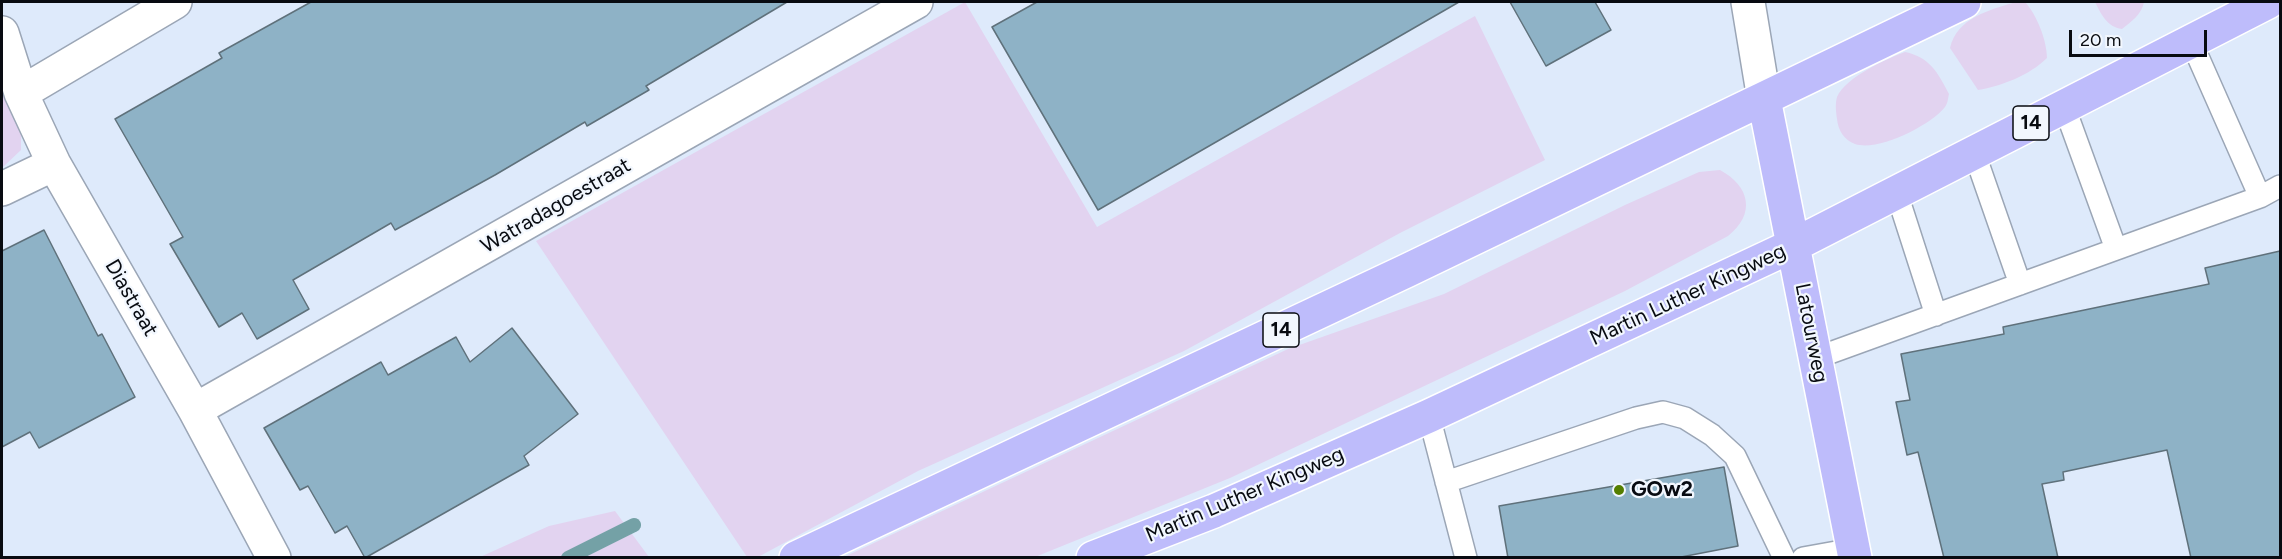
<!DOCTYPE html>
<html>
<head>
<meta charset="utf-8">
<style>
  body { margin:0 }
  #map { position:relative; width:2282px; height:559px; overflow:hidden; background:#deeafb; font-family:Figtree,sans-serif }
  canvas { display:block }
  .frame { position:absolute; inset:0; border:3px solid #080b11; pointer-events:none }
  .scale { position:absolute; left:2069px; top:30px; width:138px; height:27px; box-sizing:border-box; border:3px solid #080b11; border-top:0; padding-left:8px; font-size:18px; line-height:21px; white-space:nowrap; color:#080b11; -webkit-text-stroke:4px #f2f7fe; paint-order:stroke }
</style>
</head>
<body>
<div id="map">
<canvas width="2282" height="559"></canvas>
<div class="frame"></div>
<div class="scale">20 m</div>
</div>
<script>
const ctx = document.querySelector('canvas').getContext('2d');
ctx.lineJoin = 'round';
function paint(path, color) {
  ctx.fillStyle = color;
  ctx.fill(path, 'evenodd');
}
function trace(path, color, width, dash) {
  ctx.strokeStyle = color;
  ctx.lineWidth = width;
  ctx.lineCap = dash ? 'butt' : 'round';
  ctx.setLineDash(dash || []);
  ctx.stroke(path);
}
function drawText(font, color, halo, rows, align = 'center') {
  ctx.font = font + ' Figtree,sans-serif';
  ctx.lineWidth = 4.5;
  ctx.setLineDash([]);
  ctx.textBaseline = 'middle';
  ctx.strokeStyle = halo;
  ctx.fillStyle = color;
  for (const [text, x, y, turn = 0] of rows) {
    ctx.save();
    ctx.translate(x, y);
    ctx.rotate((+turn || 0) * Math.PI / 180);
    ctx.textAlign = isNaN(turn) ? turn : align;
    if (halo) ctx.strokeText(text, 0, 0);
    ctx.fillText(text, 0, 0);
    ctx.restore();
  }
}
paint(new Path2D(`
  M 965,2 L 1097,227 L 1475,16 L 1545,160 L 1400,233 L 1184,351 L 918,471 L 758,557 L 747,557 L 536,241 Z
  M 2016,2 L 2025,2 C 2037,15 2047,41 2047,58 C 2030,75 2002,86 1978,90 L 1950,48 C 1957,18 1989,10 2016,2 Z
  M 2095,2 L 2144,2 C 2142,14 2131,22 2122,29 C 2107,27 2101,14 2095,2 Z
  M 1905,52 C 1930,57 1938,73 1949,94 C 1948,98 1948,103 1945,107 C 1931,125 1878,152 1855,144 C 1844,140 1838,130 1837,119 C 1836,112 1835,104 1837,97 C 1846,77 1886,59 1905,52 Z
  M 2,84 L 21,135 L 21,150 L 2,168 Z
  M 1720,170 C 1750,186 1756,214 1728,236 L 1625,291 L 1230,478 L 1035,557 L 844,557 L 1288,349 L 1444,294 L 1625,205 L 1699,172 Z
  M 615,511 L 649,557 L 480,557 L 549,526 Z`), '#e2d3f0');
trace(new Path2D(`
  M 568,558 L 634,525`), '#74a1a6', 14);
const building = new Path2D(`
  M 311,2 L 787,2 L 646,86 L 649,90 L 587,126 L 585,122 L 495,175 L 395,230 L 391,223 L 293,280 L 309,309 L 257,339 L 242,313 L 219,327 L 170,244 L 183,237 L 115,119 L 222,58 L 219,53 Z
  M 1037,2 L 1459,2 L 1098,210 L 992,27 Z
  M 1510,2 L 1595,2 L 1611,30 L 1546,66 Z
  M 44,230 L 98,336 L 102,334 L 135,397 L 39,448 L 30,432 L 2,447 L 2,251 Z
  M 2280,251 L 2280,558 L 2191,558 L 2167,450 L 2063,472 L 2064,480 L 2042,484 L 2058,558 L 1944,558 L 1918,452 L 1907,455 L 1896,402 L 1910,400 L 1901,354 L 2004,334 L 2003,327 L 2209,284 L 2205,268 Z
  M 512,328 L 578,414 L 524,456 L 529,465 L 365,558 L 347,526 L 335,533 L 308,486 L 300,490 L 264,428 L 381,362 L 388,375 L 456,337 L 470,362 Z
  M 1724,467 L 1738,546 L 1676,558 L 1508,558 L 1499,506 Z`);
paint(building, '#8eb2c6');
trace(building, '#5f717b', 1.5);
const service = new Path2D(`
  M 2191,41 L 2260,197
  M 2064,106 L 2116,249
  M 1974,152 L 2020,284
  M 1897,194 L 1936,315
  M 1816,358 L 2260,197 L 2280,186
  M 1429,416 L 1466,558
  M 1446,482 L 1636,418 L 1663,412 L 1685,418 L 1712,435 L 1735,456 L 1784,558
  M 1803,558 L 1853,549`);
const minor = new Path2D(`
  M 2,33 L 21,93 L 54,164 L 195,410 L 274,558
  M 21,93 L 175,2
  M 2,189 L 54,164
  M 195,410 L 916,2`);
const tertiary = new Path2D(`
  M 1748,2 L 1764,99`);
const primary = new Path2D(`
  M 1764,99 L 1855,558
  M 796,558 L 1406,271 L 1964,2
  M 1093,558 L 1214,511 L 1429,416 L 1794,245 L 2268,2`);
trace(service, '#9ba6b6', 24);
trace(minor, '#9ba6b6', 36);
trace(tertiary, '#9ba6b6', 36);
trace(primary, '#fff', 36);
trace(service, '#fff', 21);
trace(minor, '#fff', 33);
trace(tertiary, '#fff', 33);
trace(primary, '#bebcfb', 33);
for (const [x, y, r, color] of [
  [1619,490,6,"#547e00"]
]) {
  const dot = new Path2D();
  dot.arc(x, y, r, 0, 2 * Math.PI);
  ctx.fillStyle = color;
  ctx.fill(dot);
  trace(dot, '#f2f7fe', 2);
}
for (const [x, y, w] of [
  [2031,123,36],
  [1281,330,36]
]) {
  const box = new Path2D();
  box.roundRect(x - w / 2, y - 17, w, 34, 4.5);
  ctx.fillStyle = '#f2f7fe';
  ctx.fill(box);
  trace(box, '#080b11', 1.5);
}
drawText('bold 20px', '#080b11', null, [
  ["14",2031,123],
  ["14",1281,330]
]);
drawText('21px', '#080b11', '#f2f7fe', [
  ["Watradagoestraat",556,206,-30],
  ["Martin Luther Kingweg",1688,295,-25],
  ["Diastraat",131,298,60],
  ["Latourweg",1811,333,79],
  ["Martin Luther Kingweg",1245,495,-23]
]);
drawText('bold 21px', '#080b11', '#f2f7fe', [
  ["GOw2",1631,490]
], 'left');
</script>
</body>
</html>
